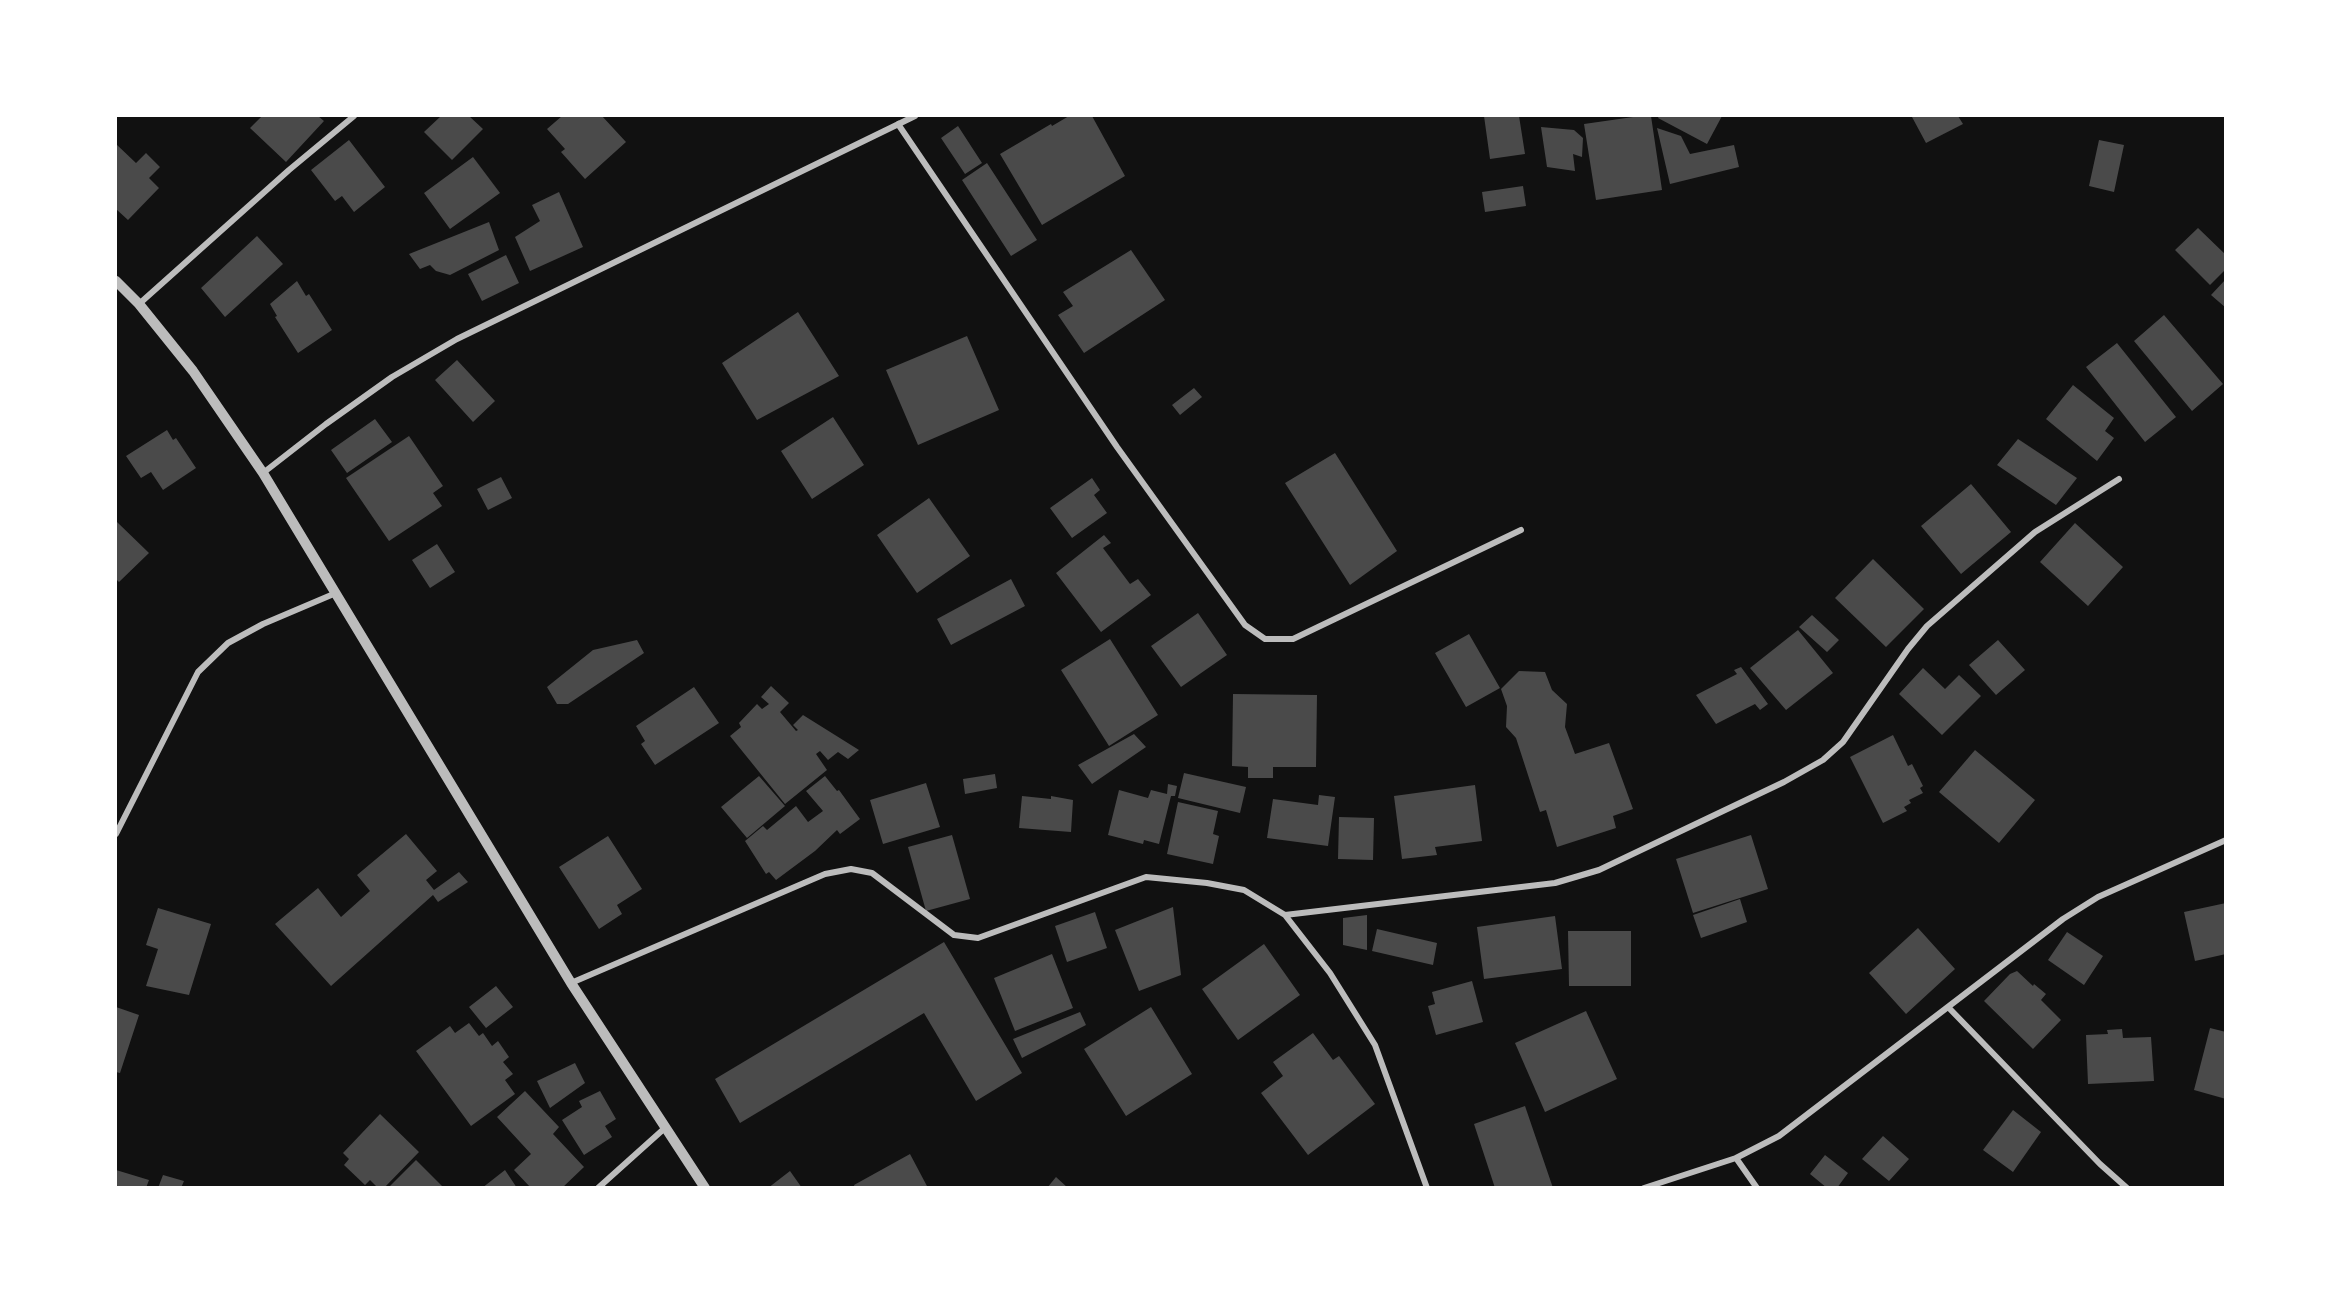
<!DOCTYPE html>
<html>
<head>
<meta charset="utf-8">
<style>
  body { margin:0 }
  #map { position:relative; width:2341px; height:1303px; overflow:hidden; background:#111; font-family:Barlow,sans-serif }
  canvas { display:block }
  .frame { position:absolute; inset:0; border:117px solid #fff; pointer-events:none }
</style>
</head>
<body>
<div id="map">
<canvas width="2341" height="1303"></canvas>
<div class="frame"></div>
</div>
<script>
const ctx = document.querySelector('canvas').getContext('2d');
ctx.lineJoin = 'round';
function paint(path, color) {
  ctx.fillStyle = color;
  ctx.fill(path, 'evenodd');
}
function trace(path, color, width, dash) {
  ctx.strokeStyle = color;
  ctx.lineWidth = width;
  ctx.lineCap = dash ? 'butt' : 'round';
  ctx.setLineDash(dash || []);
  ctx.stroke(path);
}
paint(new Path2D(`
  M 262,116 L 318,116 L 324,121 L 286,162 L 250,128 Z
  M 441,116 L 469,116 L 483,129 L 452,160 L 424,132 Z
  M 562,116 L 602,116 L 626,142 L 585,179 L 561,152 L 565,149 L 547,129 Z
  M 1069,116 L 1092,116 L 1125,176 L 1042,225 L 1000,154 L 1051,124 L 1052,126 Z
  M 1484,116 L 1519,116 L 1525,154 L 1490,159 Z
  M 1640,116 L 1651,116 L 1662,190 L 1596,200 L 1584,124 Z
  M 1659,116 L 1722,116 L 1707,144 L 1658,118 Z
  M 1915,116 L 1958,116 L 1963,124 L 1926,143 L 1912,117 Z
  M 958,126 L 982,163 L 965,174 L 941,138 Z
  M 1541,127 L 1574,130 L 1583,138 L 1582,157 L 1573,154 L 1575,171 L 1547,167 Z
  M 1657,128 L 1681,136 L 1690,154 L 1734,145 L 1739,167 L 1670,184 Z
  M 349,140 L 385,187 L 354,212 L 342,196 L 335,201 L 311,170 Z
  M 2099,140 L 2124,145 L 2114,192 L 2089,186 Z
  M 116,144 L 136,163 L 146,153 L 160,167 L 149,178 L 159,188 L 128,220 L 116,209 Z
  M 473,157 L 500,193 L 450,229 L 424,193 Z
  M 987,163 L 1037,240 L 1011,256 L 962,180 Z
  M 1523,186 L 1526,206 L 1485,212 L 1482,192 Z
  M 559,192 L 583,247 L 530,271 L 515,237 L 540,221 L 532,205 Z
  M 489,222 L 499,250 L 450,275 L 436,271 L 430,265 L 420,269 L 409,254 Z
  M 2198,228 L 2226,255 L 2226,269 L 2210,285 L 2175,250 Z
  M 257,236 L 283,264 L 225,317 L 201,288 Z
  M 1131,250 L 1165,300 L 1084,353 L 1058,315 L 1073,306 L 1063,292 Z
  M 506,255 L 519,283 L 482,301 L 468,274 Z
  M 2226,279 L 2226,308 L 2211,295 Z
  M 297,281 L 306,296 L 309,294 L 332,330 L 298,353 L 275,317 L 277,316 L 270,304 Z
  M 798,312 L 839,376 L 757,420 L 722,363 Z
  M 2164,315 L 2223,384 L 2192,411 L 2134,341 Z
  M 967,336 L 999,410 L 918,445 L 886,370 Z
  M 2117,343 L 2176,417 L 2145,442 L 2086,367 Z
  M 457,360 L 495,401 L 473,422 L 435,380 Z
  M 2073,385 L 2114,418 L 2105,431 L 2114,438 L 2097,461 L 2046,419 Z
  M 1194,388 L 1202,397 L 1180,415 L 1172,405 Z
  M 833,417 L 864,465 L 812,499 L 781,451 Z
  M 375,419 L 392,442 L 347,473 L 331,450 Z
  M 167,430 L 173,440 L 176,438 L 196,468 L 163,490 L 151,472 L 141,478 L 126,456 Z
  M 409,436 L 443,486 L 433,493 L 442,506 L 389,541 L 346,478 Z
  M 2018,439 L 2077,478 L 2056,505 L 1997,465 Z
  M 1335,453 L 1397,551 L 1350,585 L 1285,483 Z
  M 501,477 L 512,498 L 488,510 L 477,489 Z
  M 1092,478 L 1100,490 L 1094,495 L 1107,513 L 1072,538 L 1050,508 Z
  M 1971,484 L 2011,532 L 1961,574 L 1921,526 Z
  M 929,498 L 970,556 L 917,593 L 877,535 Z
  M 116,521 L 149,553 L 119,582 L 116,579 Z
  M 2075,523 L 2123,567 L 2088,606 L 2040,562 Z
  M 1104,535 L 1111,543 L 1103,548 L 1130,584 L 1138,579 L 1151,595 L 1101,632 L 1056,573 Z
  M 437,544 L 455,572 L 430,588 L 412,560 Z
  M 1873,559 L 1924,609 L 1886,647 L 1835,598 Z
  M 1011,579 L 1025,606 L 951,645 L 937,619 Z
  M 1198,613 L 1227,655 L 1181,687 L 1151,646 Z
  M 1812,615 L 1839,640 L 1827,652 L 1799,627 Z
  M 1798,630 L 1833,673 L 1786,710 L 1750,668 Z
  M 1469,634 L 1500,688 L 1466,707 L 1435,653 Z
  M 1110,639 L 1158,715 L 1109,746 L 1061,670 Z
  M 637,640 L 644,653 L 568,704 L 557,704 L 547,687 L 593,650 Z
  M 1998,640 L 2025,670 L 1996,695 L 1969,665 Z
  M 1741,667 L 1768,704 L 1760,710 L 1755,704 L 1716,724 L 1696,695 L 1737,674 L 1734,670 Z
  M 1923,668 L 1945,689 L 1959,675 L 1981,696 L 1942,735 L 1899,694 Z
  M 1519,671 L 1545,672 L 1552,690 L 1567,704 L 1565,727 L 1575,754 L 1609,743 L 1633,809 L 1613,816 L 1616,828 L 1557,847 L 1546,810 L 1540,812 L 1516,738 L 1506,727 L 1507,706 L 1501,689 Z
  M 771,686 L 789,703 L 780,712 L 796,731 L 798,730 L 793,725 L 803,715 L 859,750 L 848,759 L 838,752 L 828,760 L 820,751 L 816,754 L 827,770 L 785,804 L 730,736 L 741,727 L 739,723 L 757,704 L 762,709 L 769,704 L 761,697 Z
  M 694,687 L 719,723 L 655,765 L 641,744 L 645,741 L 636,726 Z
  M 1233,694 L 1317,695 L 1316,767 L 1273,767 L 1273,778 L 1248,778 L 1248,767 L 1232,766 Z
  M 1134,734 L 1146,747 L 1092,784 L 1078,765 Z
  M 1893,735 L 1908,766 L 1912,764 L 1923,786 L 1920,788 L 1923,793 L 1909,800 L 1911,803 L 1904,807 L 1907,811 L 1883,823 L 1850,757 Z
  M 1975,750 L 2035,800 L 1999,843 L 1939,792 Z
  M 1184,773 L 1246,787 L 1240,813 L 1178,798 Z
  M 995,774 L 997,788 L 965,794 L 963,779 Z
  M 759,776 L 785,806 L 747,838 L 721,807 Z
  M 825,776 L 837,791 L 839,790 L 860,819 L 840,834 L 837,830 L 815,851 L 776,880 L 769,872 L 766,874 L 745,841 L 763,826 L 767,830 L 796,806 L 808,822 L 823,811 L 806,791 Z
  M 926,783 L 940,827 L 883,844 L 870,800 Z
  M 1168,784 L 1177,786 L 1175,796 L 1171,796 L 1159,844 L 1144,840 L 1143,844 L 1108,835 L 1119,790 L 1148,798 L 1151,790 L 1167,794 Z
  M 1475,785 L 1482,841 L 1435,847 L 1437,855 L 1402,859 L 1394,796 Z
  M 1319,795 L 1335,797 L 1328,846 L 1267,838 L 1273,799 L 1318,805 Z
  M 1022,796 L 1051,799 L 1051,796 L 1073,800 L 1071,832 L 1019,828 Z
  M 1178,802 L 1218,811 L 1213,834 L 1219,836 L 1213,864 L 1167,854 Z
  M 1339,817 L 1374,818 L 1373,860 L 1338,859 Z
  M 406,834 L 437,871 L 426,880 L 434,890 L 459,872 L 468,882 L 438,902 L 433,895 L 331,986 L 275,924 L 318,888 L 341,917 L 370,891 L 357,875 Z
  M 952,835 L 970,899 L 926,911 L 908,847 Z
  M 1751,835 L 1768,889 L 1693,913 L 1676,859 Z
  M 608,836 L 642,889 L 617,905 L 622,914 L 599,929 L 559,867 Z
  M 1740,899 L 1747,922 L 1701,938 L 1693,915 Z
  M 2226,903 L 2226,954 L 2195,961 L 2184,912 Z
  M 1173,907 L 1181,975 L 1139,991 L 1115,930 Z
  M 158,908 L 211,924 L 189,995 L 146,986 L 158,949 L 146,945 Z
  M 1095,912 L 1107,948 L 1067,962 L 1055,926 Z
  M 1367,915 L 1367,950 L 1343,945 L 1343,918 Z
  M 1555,916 L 1562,969 L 1484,979 L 1477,927 Z
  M 1918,928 L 1955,969 L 1906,1014 L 1869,973 Z
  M 1377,929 L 1437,943 L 1433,965 L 1372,951 Z
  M 1568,931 L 1631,931 L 1631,986 L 1569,986 Z
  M 2067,932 L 2103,956 L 2084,985 L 2048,960 Z
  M 944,942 L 1022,1073 L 976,1101 L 924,1013 L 740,1123 L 715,1079 Z
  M 1264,944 L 1300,995 L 1238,1040 L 1202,989 Z
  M 1052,954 L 1073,1008 L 1015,1031 L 994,978 Z
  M 2017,971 L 2033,986 L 2034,984 L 2046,994 L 2041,1000 L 2061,1020 L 2033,1049 L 1984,1001 L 2010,974 Z
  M 1472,981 L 1483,1022 L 1436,1035 L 1428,1006 L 1435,1004 L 1432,992 Z
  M 496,986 L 513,1007 L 486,1028 L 469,1007 Z
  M 116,1007 L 139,1015 L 120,1073 L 116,1072 Z
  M 1151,1007 L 1192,1074 L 1126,1116 L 1084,1049 Z
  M 1586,1011 L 1617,1079 L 1545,1112 L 1515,1043 Z
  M 1080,1012 L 1086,1025 L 1022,1058 L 1013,1039 Z
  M 469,1023 L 479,1036 L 483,1033 L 492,1046 L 498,1041 L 509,1057 L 503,1062 L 513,1074 L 505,1080 L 515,1094 L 471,1126 L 416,1051 L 450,1026 L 455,1033 Z
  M 2210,1028 L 2226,1032 L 2226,1099 L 2194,1090 Z
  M 2122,1029 L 2123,1038 L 2151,1037 L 2154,1081 L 2088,1084 L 2086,1035 L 2108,1034 L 2107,1030 Z
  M 1313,1033 L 1333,1060 L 1339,1056 L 1375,1104 L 1308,1155 L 1261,1093 L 1283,1076 L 1273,1062 Z
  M 575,1063 L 585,1083 L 550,1108 L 537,1081 Z
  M 525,1091 L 559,1127 L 553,1134 L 584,1167 L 562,1188 L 531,1188 L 514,1170 L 531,1154 L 497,1117 Z
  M 600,1091 L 616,1119 L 605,1126 L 612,1137 L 584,1155 L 562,1120 L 582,1107 L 579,1101 Z
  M 1525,1106 L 1553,1188 L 1495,1188 L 1474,1124 Z
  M 2013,1110 L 2041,1132 L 2013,1172 L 1983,1150 Z
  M 380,1114 L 419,1152 L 384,1188 L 378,1188 L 370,1180 L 365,1185 L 344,1165 L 349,1159 L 343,1153 Z
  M 1883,1136 L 1909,1159 L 1889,1181 L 1862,1159 Z
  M 910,1154 L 928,1188 L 855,1188 L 854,1185 Z
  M 1825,1155 L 1848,1173 L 1837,1188 L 1827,1188 L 1810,1174 Z
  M 416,1160 L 444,1188 L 388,1188 Z
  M 116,1170 L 149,1180 L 146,1188 L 116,1188 Z
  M 505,1170 L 517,1188 L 482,1188 Z
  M 790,1171 L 802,1188 L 768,1188 Z
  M 163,1175 L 184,1181 L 181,1188 L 158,1188 Z
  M 1056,1177 L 1068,1188 L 1047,1188 Z`), '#4a4a4a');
trace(new Path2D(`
  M 898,124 L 1117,447 L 1245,625 L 1265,639 L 1293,639 L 1521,530
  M 139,304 L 289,170 L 354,116
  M 263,473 L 326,424 L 392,377 L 457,339 L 915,116
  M 116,834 L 198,672 L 228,643 L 263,624 L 336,593
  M 1285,915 L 1555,883 L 1599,870 L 1784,782 L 1823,760 L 1843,742 L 1908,649 L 1927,626 L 2035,532 L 2119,479
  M 571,983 L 825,874 L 851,869 L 872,873 L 954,935 L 978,938 L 1146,877 L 1207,883 L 1244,890 L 1285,915 L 1330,973 L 1375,1045 L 1427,1188
  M 1949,1008 L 2100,1164 L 2127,1188
  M 1736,1158 L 1779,1136 L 2063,919 L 2098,897 L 2226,840
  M 598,1188 L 666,1127
  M 1644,1188 L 1736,1158 L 1757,1188`), '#bcbcbc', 6);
trace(new Path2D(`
  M 116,281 L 139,304 L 193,371 L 263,473 L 571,983 L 705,1188`), '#bcbcbc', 10);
</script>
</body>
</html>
